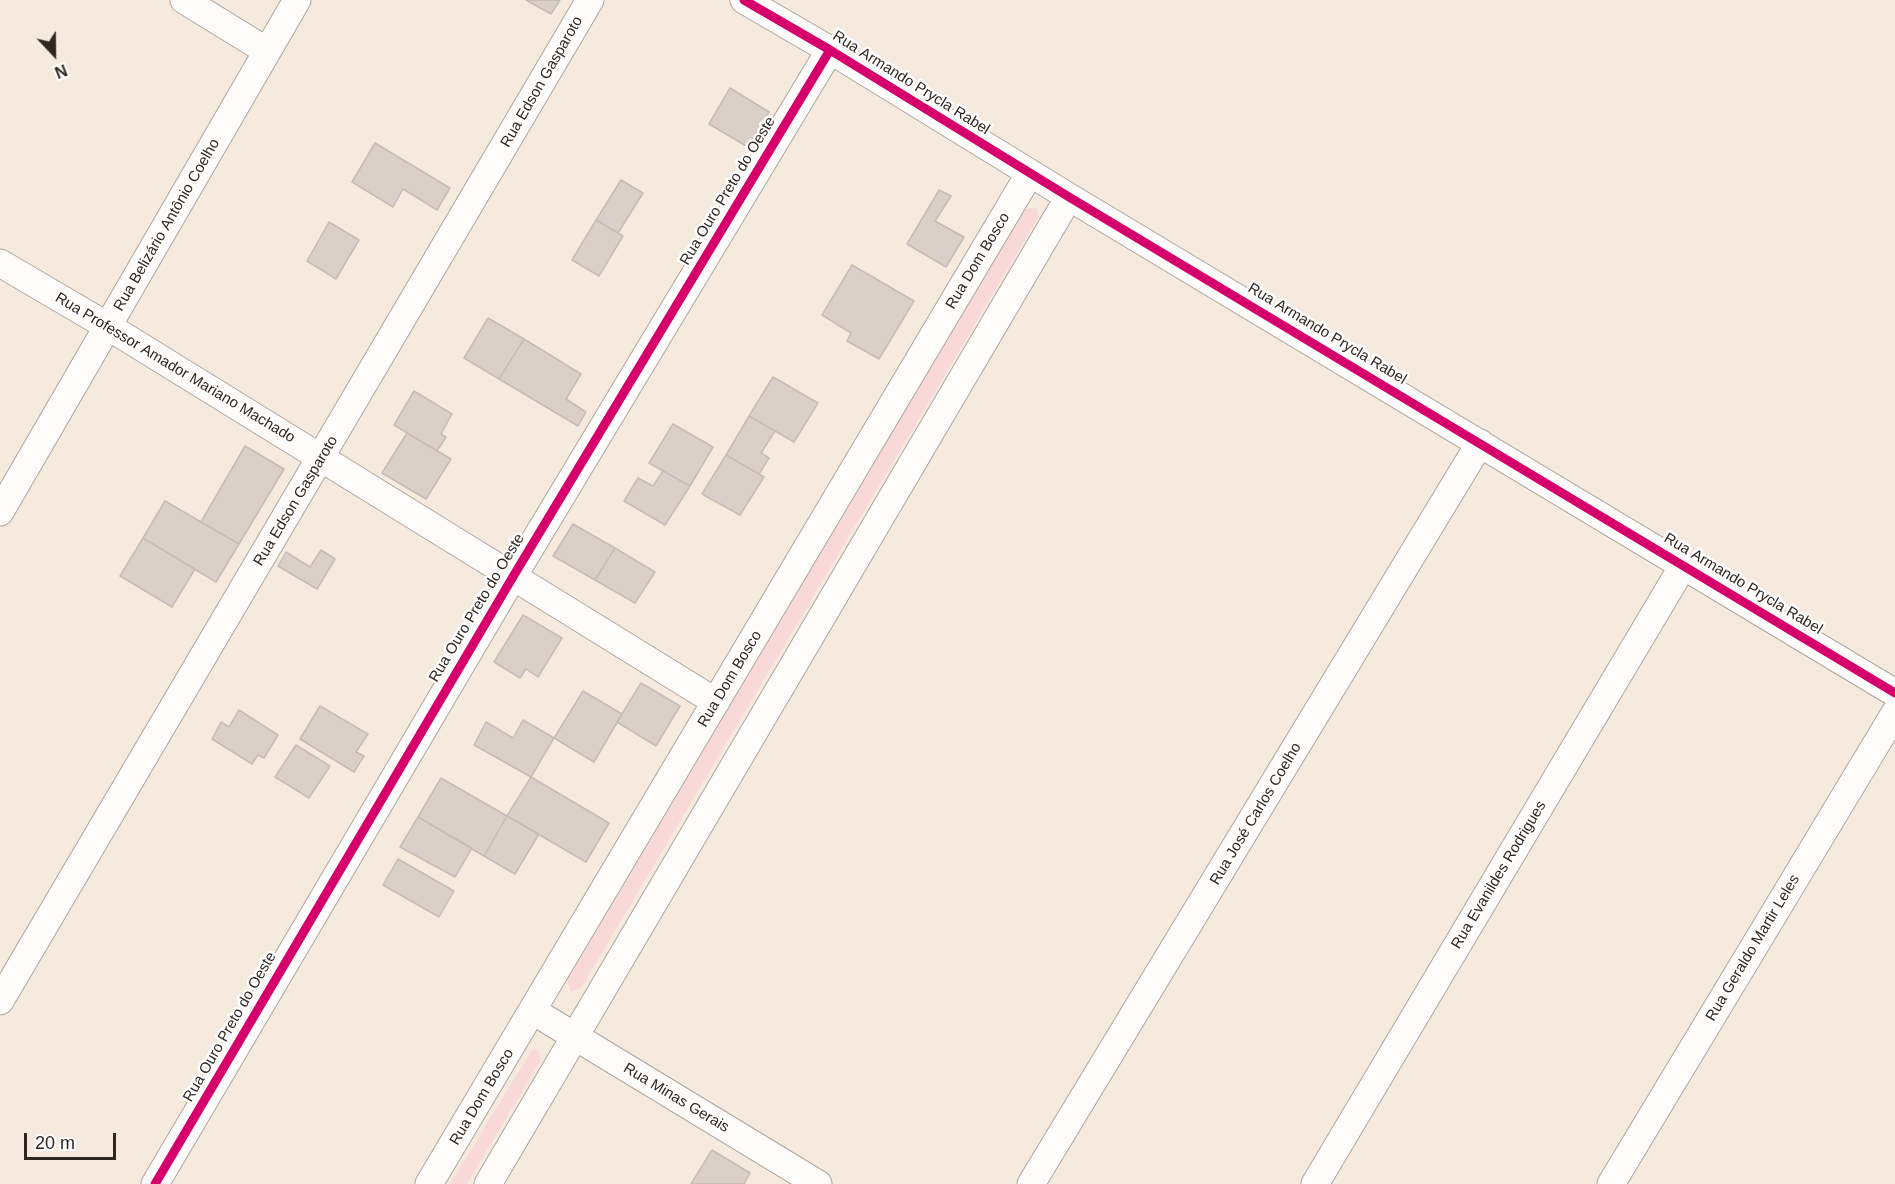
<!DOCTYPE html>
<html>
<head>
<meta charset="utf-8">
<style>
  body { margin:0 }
  #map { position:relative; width:1895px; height:1184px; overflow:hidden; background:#f6eadf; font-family:Helvetica,sans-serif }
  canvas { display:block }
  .north { position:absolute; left:24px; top:24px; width:60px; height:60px; -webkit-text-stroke:4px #fff; paint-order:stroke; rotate:158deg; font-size:16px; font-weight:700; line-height:24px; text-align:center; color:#2f2720 }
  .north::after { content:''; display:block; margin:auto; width:21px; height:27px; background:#2f2720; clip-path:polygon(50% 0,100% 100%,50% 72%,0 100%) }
  .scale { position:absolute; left:24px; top:1133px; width:92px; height:27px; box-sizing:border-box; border:3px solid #2f2720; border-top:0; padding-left:8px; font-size:18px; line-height:21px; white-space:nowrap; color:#2f2720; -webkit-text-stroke:4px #fff; paint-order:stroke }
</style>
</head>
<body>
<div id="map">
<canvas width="1895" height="1184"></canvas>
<div class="north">N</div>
<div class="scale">20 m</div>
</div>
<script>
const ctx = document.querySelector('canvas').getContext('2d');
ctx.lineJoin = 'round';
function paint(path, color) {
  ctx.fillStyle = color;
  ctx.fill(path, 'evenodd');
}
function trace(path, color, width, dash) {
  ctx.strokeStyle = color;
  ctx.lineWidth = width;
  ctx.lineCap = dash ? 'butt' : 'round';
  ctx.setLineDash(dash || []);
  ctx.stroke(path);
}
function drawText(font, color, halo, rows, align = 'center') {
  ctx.font = font + ' Helvetica,sans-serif';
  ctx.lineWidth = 5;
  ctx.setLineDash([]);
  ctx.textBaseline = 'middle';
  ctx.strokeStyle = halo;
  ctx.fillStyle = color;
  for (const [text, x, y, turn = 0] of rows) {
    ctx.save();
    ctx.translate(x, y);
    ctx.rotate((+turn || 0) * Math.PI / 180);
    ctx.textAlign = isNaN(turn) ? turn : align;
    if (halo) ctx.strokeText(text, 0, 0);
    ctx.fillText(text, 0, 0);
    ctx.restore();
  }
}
paint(new Path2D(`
  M 1036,208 L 1038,218 L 581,988 L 571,992 L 567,981 L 1025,209 Z
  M 538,1049 L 541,1060 L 467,1184 L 450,1184 L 531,1051 Z`), '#f9d8d8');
const building = new Path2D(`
  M 526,0 L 560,0 L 551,14 Z
  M 730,88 L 769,112 L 748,147 L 709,124 Z
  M 375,143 L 450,188 L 437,210 L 403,189 L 393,207 L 352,182 Z
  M 621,180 L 643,193 L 618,233 L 596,220 Z
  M 939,190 L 951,196 L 935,221 L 964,237 L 946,267 L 907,244 Z
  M 596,220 L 623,236 L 599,276 L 572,260 Z
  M 329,222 L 359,240 L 336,279 L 307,261 Z
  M 852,265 L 914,301 L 879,359 L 847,341 L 851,333 L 822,315 Z
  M 488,318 L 524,339 L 499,379 L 464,358 Z
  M 524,339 L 581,374 L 566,399 L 586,412 L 578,426 L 499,379 Z
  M 773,377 L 818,403 L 794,442 L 749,416 Z
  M 414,391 L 452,414 L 441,434 L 446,437 L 437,451 L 394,425 Z
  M 749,416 L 775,431 L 761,453 L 769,458 L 759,474 L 726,455 Z
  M 673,424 L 713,447 L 690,486 L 649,463 Z
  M 407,433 L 451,459 L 426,499 L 382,473 Z
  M 245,446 L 284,469 L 239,544 L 201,522 Z
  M 726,455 L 764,477 L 740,515 L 702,494 Z
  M 663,471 L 690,486 L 665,525 L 624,501 L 638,478 L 653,486 Z
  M 165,501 L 239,544 L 216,582 L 143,538 Z
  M 573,524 L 615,548 L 595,580 L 553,556 Z
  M 143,538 L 195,569 L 172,607 L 120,576 Z
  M 615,548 L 655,572 L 635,603 L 595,580 Z
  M 321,550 L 335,559 L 317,589 L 278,566 L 286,552 L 310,567 Z
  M 523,615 L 562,638 L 538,677 L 526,669 L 520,678 L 494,662 Z
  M 641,683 L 680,706 L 656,746 L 617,722 Z
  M 583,691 L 622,714 L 594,762 L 554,738 Z
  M 320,706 L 368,734 L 356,752 L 364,756 L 354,772 L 300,739 Z
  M 239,710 L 278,735 L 264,758 L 258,755 L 252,764 L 212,739 L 221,722 L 229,727 Z
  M 523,720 L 554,738 L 531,777 L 474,745 L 486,722 L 513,738 Z
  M 296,745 L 330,766 L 309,798 L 275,777 Z
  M 531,777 L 609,823 L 586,862 L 507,816 Z
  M 441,778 L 507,816 L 484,856 L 418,817 Z
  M 507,816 L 539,834 L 515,874 L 484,856 Z
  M 418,817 L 472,848 L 455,877 L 400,847 Z
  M 398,859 L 454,891 L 439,917 L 383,885 Z
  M 712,1150 L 750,1173 L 744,1184 L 691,1184 Z`);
paint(building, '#dad0ca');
trace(building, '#c6bcb5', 1.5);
const street = new Path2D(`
  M 184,0 L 267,51
  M 744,0 L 830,50 L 1069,197 L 1895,693
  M 0,263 L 109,327 L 716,702
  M 0,512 L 297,0
  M 0,1001 L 590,0
  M 533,1011 L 818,1184
  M 155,1184 L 514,575 L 830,50
  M 429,1184 L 1030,173
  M 488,1184 L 1069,197
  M 1031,1184 L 1480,443
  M 1315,1184 L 1683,566
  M 1611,1184 L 1895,713`);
trace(street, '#ada59c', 29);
trace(street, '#fefcfa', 27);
trace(new Path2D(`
  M 744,0 L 830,50 L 1069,197 L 1895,693
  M 155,1184 L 514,575 L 830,50`), '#d6006c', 9);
drawText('15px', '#2f2720', '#fff', [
  ["Rua Edson Gasparoto",542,82,-60],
  ["Rua Armando Prycla Rabel",911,83,32],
  ["Rua Ouro Preto do Oeste",728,191,-59],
  ["Rua Belizário Antônio Coelho",167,225,-60],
  ["Rua Dom Bosco",978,261,-59],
  ["Rua Armando Prycla Rabel",1327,334,31],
  ["Rua Professor Amador Mariano Machado",175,368,31],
  ["Rua Edson Gasparoto",296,501,-59],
  ["Rua Armando Prycla Rabel",1743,584,31],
  ["Rua Ouro Preto do Oeste",477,608,-59],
  ["Rua Dom Bosco",730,679,-59],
  ["Rua José Carlos Coelho",1256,814,-59],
  ["Rua Evanildes Rodrigues",1499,875,-59],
  ["Rua Geraldo Martir Leles",1753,948,-59],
  ["Rua Ouro Preto do Oeste",230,1027,-60],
  ["Rua Dom Bosco",482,1097,-59],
  ["Rua Minas Gerais",676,1098,31]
]);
</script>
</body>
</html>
